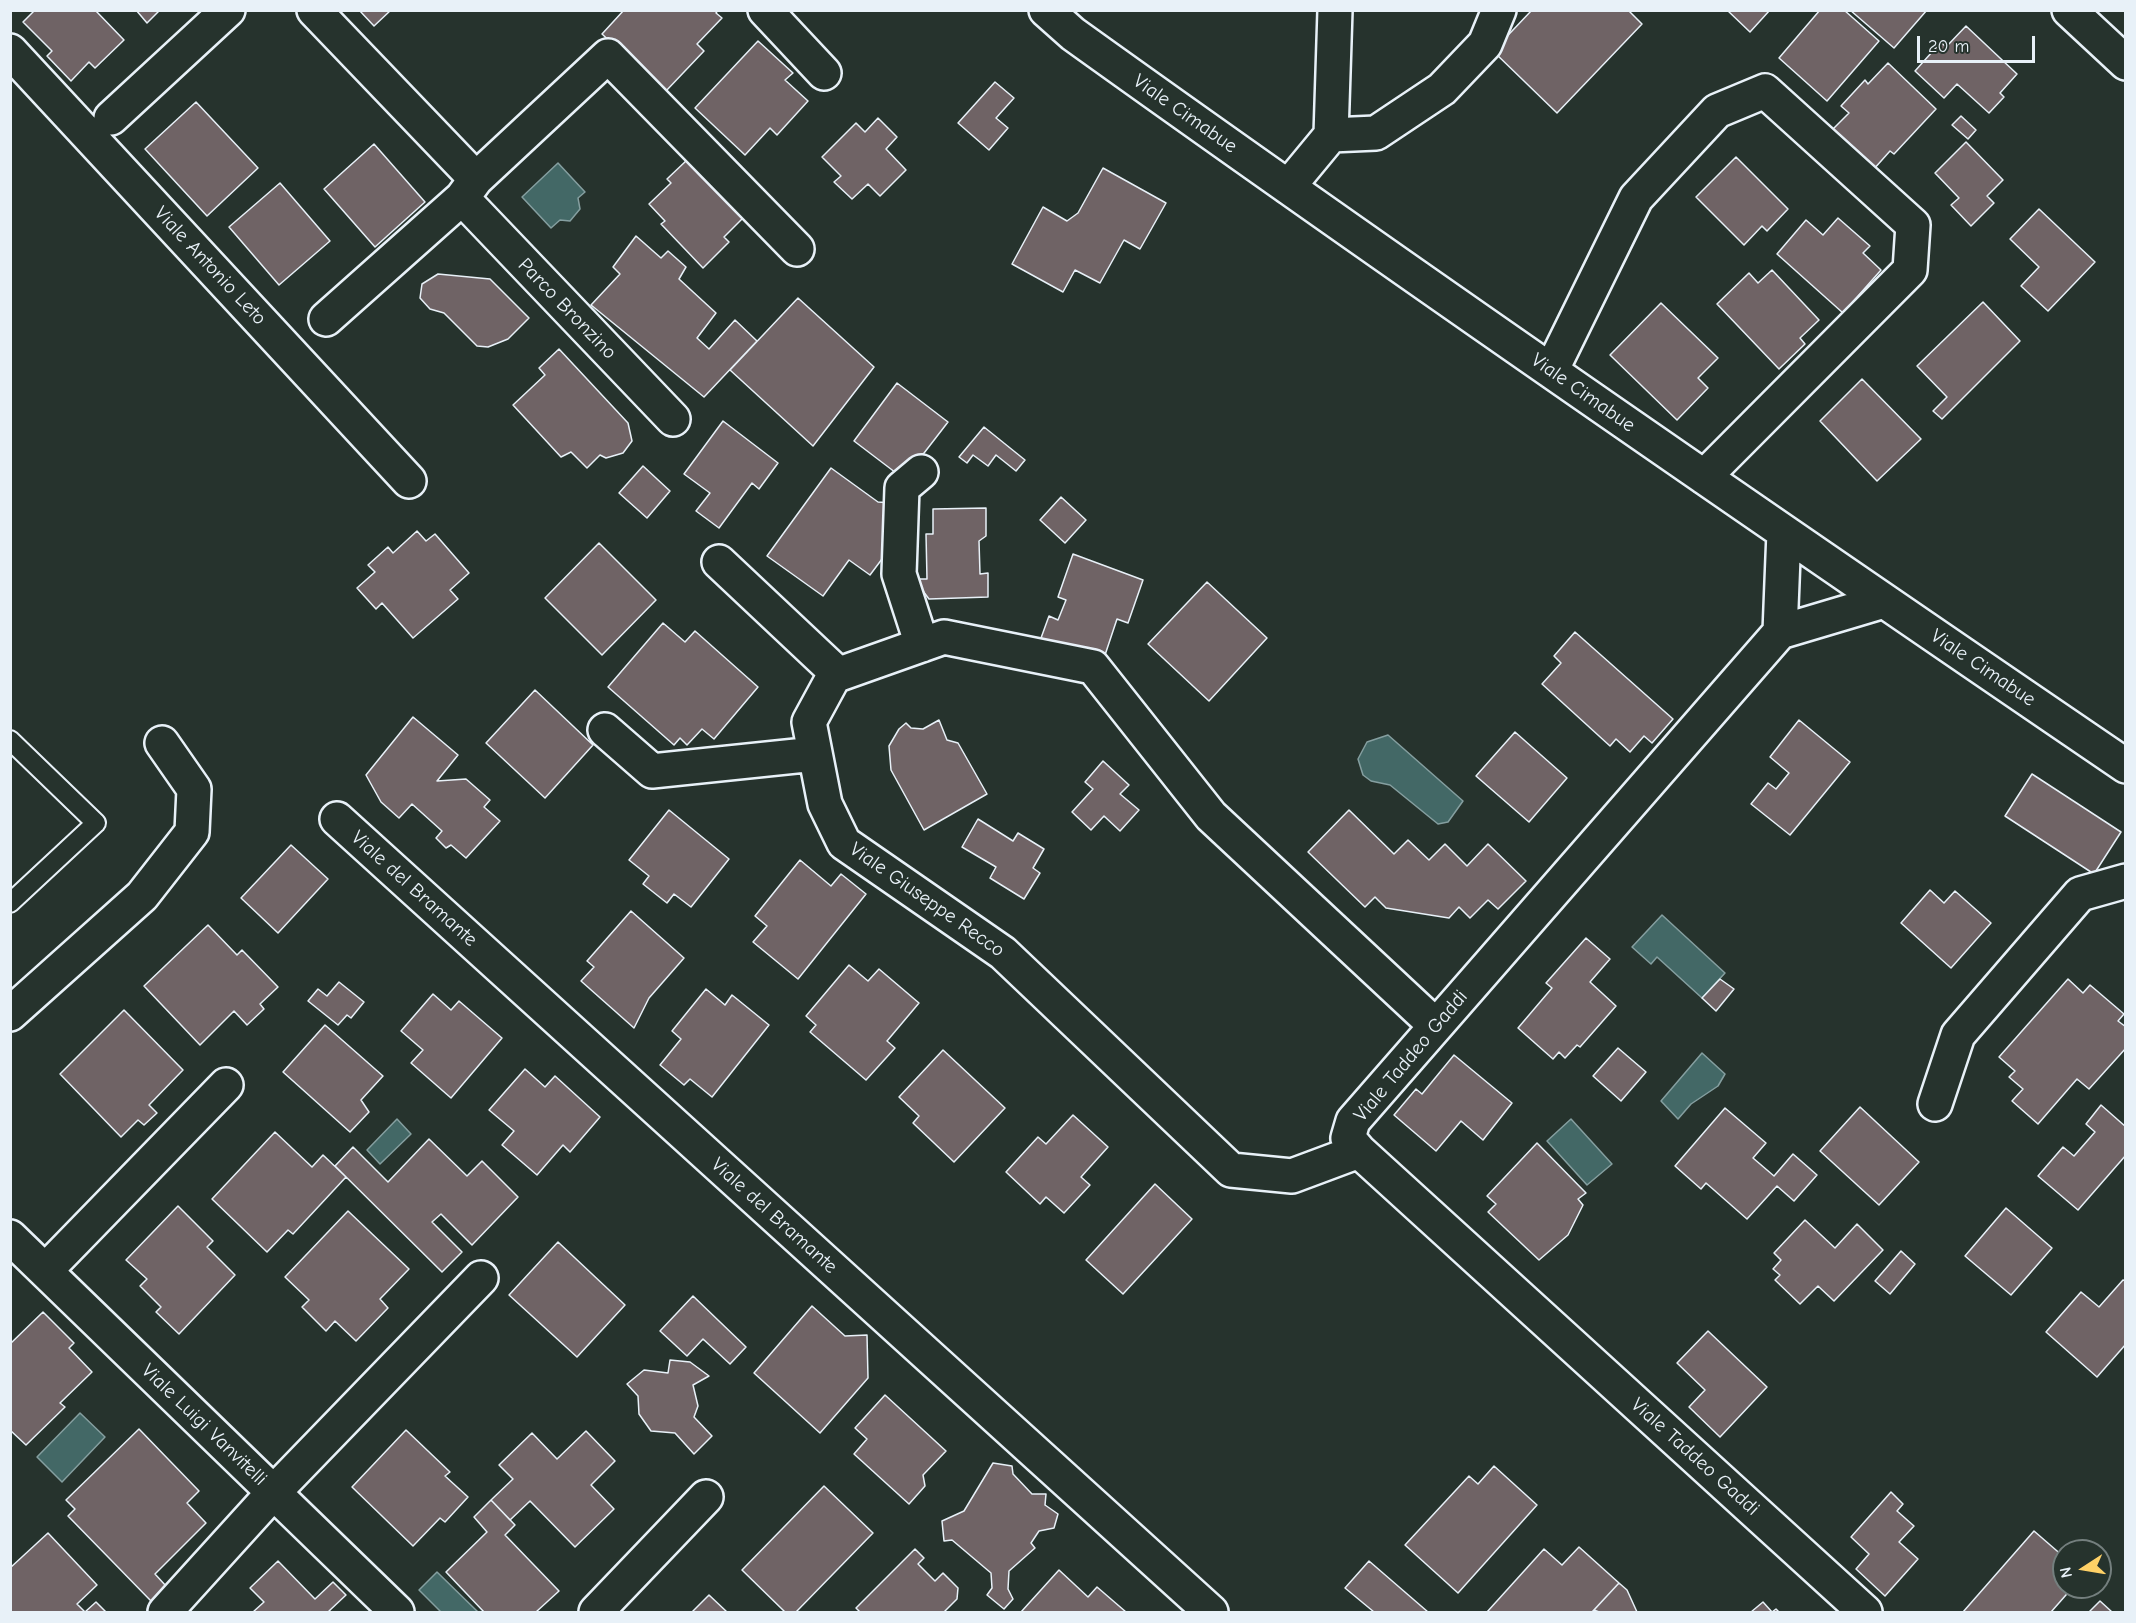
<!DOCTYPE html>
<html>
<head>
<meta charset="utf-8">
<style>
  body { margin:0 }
  #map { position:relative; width:2136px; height:1623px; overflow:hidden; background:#26332d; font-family:"Comic Neue",sans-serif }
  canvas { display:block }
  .frame { position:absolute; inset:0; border:12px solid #e8f1f8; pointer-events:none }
  .north { position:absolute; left:2052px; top:1539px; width:60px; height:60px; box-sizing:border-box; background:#26332d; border:2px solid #747f7e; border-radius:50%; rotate:258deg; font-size:16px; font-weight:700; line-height:24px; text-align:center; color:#e8f1f8 }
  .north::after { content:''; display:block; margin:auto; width:21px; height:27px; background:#ffd166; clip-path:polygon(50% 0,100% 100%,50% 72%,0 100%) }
  .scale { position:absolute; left:1917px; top:36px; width:118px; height:27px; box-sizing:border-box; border:3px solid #e8f1f8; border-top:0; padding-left:8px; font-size:18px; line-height:21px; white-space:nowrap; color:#e8f1f8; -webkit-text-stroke:4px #26332d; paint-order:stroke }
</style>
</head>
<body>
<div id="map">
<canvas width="2136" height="1623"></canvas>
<div class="frame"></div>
<div class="north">N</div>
<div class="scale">20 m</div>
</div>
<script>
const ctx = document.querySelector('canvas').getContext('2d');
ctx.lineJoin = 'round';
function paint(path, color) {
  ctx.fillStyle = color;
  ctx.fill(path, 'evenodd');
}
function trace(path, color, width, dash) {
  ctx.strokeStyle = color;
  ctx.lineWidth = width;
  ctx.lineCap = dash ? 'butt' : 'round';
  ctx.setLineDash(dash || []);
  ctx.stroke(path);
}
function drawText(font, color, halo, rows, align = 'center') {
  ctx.font = font + ' "Comic Neue",sans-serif';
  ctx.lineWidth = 4.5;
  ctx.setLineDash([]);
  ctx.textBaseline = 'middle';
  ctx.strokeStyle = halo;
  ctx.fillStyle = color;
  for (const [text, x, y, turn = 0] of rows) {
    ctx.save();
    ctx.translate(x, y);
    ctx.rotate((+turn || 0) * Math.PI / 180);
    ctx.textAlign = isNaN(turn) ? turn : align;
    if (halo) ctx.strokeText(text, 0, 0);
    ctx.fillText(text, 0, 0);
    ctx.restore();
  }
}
const water = new Path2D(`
  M 558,163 L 585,192 L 578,198 L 580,209 L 570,221 L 560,220 L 551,228 L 522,197 Z
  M 1388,735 L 1463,801 L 1448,822 L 1438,824 L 1390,785 L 1371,781 L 1363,775 L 1358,759 L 1367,742 Z
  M 1662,915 L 1725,973 L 1702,998 L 1657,957 L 1651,964 L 1632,947 Z
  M 1702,1053 L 1725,1074 L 1718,1086 L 1691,1104 L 1678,1119 L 1661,1101 Z
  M 397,1119 L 411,1134 L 380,1164 L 367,1150 Z
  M 1571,1119 L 1612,1164 L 1587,1185 L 1547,1141 Z
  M 80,1413 L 105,1437 L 62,1482 L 37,1457 Z
  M 437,1572 L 478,1612 L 441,1612 L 419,1590 Z`);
paint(water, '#436866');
trace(water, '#859fa0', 1.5);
const building = new Path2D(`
  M 35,10 L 95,10 L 124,40 L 95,68 L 89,62 L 71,81 L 47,56 L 52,51 L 23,22 Z
  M 136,10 L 160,10 L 147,23 Z
  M 359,10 L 391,10 L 374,26 Z
  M 624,10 L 718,10 L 716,13 L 722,18 L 697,44 L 704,51 L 665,92 L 602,34 Z
  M 1532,10 L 1628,10 L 1642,24 L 1557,113 L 1493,51 Z
  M 1727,10 L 1770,10 L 1750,32 Z
  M 1820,10 L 1844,10 L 1879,41 L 1827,101 L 1779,58 Z
  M 1850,10 L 1927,10 L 1894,48 Z
  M 1966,26 L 2017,74 L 2000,93 L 2004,97 L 1989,113 L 1957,84 L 1944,98 L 1915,71 L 1941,42 L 1946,47 Z
  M 758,41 L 793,73 L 785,80 L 808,101 L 777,135 L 770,128 L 745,155 L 695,108 Z
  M 1888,63 L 1936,109 L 1894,154 L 1890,151 L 1873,170 L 1831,131 L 1849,113 L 1841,106 L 1865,80 L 1868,84 Z
  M 995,82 L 1014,98 L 996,118 L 1008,128 L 989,150 L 958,123 Z
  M 196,102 L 258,168 L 207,216 L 145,149 Z
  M 1961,116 L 1976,130 L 1968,139 L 1952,125 Z
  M 878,118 L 897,137 L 886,149 L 906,170 L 880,196 L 868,184 L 852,199 L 834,182 L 841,176 L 822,157 L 856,123 L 865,132 Z
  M 1966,142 L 2003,180 L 1987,196 L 1994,203 L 1971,226 L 1951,205 L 1959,198 L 1935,173 Z
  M 374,144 L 425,202 L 375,247 L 324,189 Z
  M 1736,157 L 1788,209 L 1767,231 L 1762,226 L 1744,245 L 1696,197 Z
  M 687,160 L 751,210 L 724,237 L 729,242 L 703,268 L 661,224 L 665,221 L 649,204 L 671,183 L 667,179 Z
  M 1103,168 L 1166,203 L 1140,249 L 1124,240 L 1100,283 L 1075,270 L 1063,292 L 1012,264 L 1043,207 L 1067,221 L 1078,213 Z
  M 280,183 L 330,241 L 279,285 L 229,227 Z
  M 2039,209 L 2095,262 L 2048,311 L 2021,286 L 2039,267 L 2010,239 Z
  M 1838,218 L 1870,246 L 1863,253 L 1881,270 L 1843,313 L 1777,254 L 1806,220 L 1823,235 Z
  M 636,236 L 661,258 L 668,251 L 686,267 L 679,279 L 716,313 L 697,338 L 709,349 L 735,320 L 757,341 L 704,397 L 591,305 L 620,274 L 613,267 Z
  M 1772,270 L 1819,320 L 1800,338 L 1805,344 L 1779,369 L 1717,304 L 1749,273 L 1758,283 Z
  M 438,274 L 490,279 L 529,318 L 508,339 L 488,347 L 477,346 L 444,313 L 430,309 L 420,298 L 422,284 Z
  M 798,298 L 874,367 L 813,446 L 730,370 Z
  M 1983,302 L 2020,341 L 1942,419 L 1933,411 L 1947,397 L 1917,366 Z
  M 1661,303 L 1718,358 L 1698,378 L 1708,388 L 1677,420 L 1610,355 Z
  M 559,349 L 628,423 L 632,441 L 623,453 L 606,458 L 600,455 L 587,468 L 571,452 L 561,457 L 513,405 L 545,375 L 539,368 Z
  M 1862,379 L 1921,439 L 1877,481 L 1820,421 Z
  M 897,383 L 948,422 L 904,479 L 854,441 Z
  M 723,421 L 778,463 L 759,489 L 752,483 L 719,528 L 696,511 L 710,493 L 684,474 Z
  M 984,427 L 1025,460 L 1016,471 L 996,455 L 988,466 L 973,455 L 967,463 L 959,457 Z
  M 643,466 L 670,491 L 647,518 L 619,493 Z
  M 831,468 L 878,502 L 891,503 L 891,547 L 870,575 L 849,560 L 823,596 L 767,556 Z
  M 1061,497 L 1086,520 L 1065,543 L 1040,520 Z
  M 986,508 L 986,536 L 979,541 L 980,574 L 988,573 L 988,597 L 929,599 L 914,579 L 927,579 L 926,534 L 933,534 L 933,509 Z
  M 417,531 L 426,541 L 435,534 L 469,573 L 450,590 L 458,599 L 413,638 L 382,603 L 376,609 L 357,588 L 375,572 L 368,565 L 388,547 L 393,553 Z
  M 599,543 L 656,600 L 602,655 L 545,598 Z
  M 1073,554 L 1143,580 L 1128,623 L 1117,619 L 1103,661 L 1041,638 L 1049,616 L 1058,620 L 1066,600 L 1058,597 Z
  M 1207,582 L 1267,638 L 1209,701 L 1148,644 Z
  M 663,623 L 685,642 L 695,631 L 758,687 L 714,739 L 702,729 L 687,745 L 680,738 L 674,745 L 608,687 Z
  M 1575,632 L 1673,719 L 1652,743 L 1644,736 L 1630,752 L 1616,739 L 1610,746 L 1542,684 L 1561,663 L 1554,656 Z
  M 535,690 L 593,745 L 545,798 L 486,743 Z
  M 413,717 L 458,755 L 437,781 L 466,779 L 490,800 L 484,807 L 500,821 L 466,858 L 451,845 L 446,848 L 436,838 L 442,831 L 412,804 L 399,818 L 381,802 L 366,775 Z
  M 939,720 L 947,740 L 958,743 L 987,794 L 924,830 L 891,770 L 889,746 L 899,729 L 906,723 L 911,728 L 923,729 Z
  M 1799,720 L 1850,762 L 1790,835 L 1751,804 L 1768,783 L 1776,789 L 1789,773 L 1770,757 Z
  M 1515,732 L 1567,778 L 1529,822 L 1476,776 Z
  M 1103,761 L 1129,785 L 1120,794 L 1139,810 L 1120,831 L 1104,816 L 1091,830 L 1072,812 L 1093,789 L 1085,782 Z
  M 2032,774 L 2121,832 L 2094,874 L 2005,816 Z
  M 669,810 L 729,859 L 691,907 L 674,894 L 667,903 L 643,884 L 649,876 L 629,860 Z
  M 1349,810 L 1394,854 L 1408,840 L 1429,860 L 1445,844 L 1467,866 L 1488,844 L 1526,881 L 1498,909 L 1488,900 L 1470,918 L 1459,907 L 1449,918 L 1386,908 L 1375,897 L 1365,907 L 1308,852 Z
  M 978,819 L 1013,841 L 1018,833 L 1044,849 L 1033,868 L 1040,873 L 1024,899 L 990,878 L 996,867 L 962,847 Z
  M 291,845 L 328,879 L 278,933 L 241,898 Z
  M 800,860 L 831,886 L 841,874 L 866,894 L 798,979 L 753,942 L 767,926 L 755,916 Z
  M 1930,890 L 1944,903 L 1955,891 L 1991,923 L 1951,968 L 1901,923 Z
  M 631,911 L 684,958 L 649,998 L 634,1028 L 581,981 L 594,967 L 587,961 Z
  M 208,925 L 237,955 L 242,950 L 278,987 L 260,1004 L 264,1009 L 247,1025 L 234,1011 L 200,1045 L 144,986 Z
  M 1586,938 L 1610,959 L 1590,982 L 1616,1006 L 1580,1047 L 1577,1045 L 1565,1058 L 1559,1052 L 1553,1059 L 1518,1028 L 1552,988 L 1546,983 Z
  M 849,965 L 868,981 L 879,969 L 919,1003 L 887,1041 L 895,1048 L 866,1080 L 810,1032 L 816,1025 L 806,1016 Z
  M 1720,979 L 1734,989 L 1716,1011 L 1702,998 Z
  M 2068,979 L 2083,993 L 2090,985 L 2124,1014 L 2118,1021 L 2126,1027 L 2126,1048 L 2089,1089 L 2077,1079 L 2038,1124 L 2012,1101 L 2023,1089 L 2009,1077 L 2015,1071 L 1999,1057 Z
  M 339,982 L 364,1002 L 351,1018 L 347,1015 L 338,1025 L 308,1001 L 318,989 L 327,996 Z
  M 706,989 L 725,1005 L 732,995 L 769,1025 L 712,1097 L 690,1079 L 684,1085 L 660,1065 L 681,1039 L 672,1031 Z
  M 433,994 L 451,1010 L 459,1001 L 502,1038 L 451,1098 L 411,1063 L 423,1050 L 401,1031 Z
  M 124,1010 L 183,1070 L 149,1105 L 157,1113 L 144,1125 L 138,1120 L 121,1137 L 60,1074 Z
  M 325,1025 L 383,1076 L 361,1100 L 369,1112 L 350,1132 L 283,1072 Z
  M 1618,1048 L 1646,1072 L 1621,1101 L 1593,1076 Z
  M 943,1050 L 1005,1108 L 954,1162 L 913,1123 L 919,1116 L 899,1097 Z
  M 1454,1055 L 1512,1103 L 1483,1140 L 1461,1121 L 1436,1151 L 1394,1115 L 1416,1089 L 1422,1094 Z
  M 525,1069 L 545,1087 L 555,1076 L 600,1117 L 570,1152 L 563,1145 L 537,1175 L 502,1145 L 514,1131 L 489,1110 Z
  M 2101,1105 L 2126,1127 L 2126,1155 L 2078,1210 L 2038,1176 L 2063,1147 L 2074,1156 L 2095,1132 L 2086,1124 Z
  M 1860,1107 L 1919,1162 L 1879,1205 L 1820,1151 Z
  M 1725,1108 L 1766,1143 L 1753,1158 L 1774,1176 L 1793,1154 L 1817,1175 L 1794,1201 L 1777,1186 L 1747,1219 L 1706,1183 L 1701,1189 L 1675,1166 Z
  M 1073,1115 L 1108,1147 L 1081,1177 L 1090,1185 L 1064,1213 L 1046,1197 L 1040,1204 L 1006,1172 L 1038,1137 L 1046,1144 Z
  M 275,1132 L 312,1167 L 323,1155 L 346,1177 L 293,1234 L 288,1230 L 267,1252 L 212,1199 Z
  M 429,1139 L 467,1176 L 482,1161 L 518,1197 L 472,1245 L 441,1214 L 432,1222 L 462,1252 L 442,1272 L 335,1166 L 353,1147 L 388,1182 Z
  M 1537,1143 L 1586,1193 L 1578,1199 L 1583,1205 L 1568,1235 L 1539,1260 L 1488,1212 L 1496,1204 L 1487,1196 Z
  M 1155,1184 L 1192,1219 L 1123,1294 L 1086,1260 Z
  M 178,1206 L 213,1241 L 207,1247 L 235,1275 L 179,1334 L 156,1312 L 161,1307 L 140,1286 L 147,1279 L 126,1260 Z
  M 2006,1208 L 2052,1248 L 2011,1295 L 1965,1256 Z
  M 348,1211 L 409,1269 L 380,1299 L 388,1308 L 356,1341 L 335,1321 L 326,1331 L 302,1307 L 309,1300 L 285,1277 Z
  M 1805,1220 L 1835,1248 L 1857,1224 L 1883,1250 L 1834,1301 L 1818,1286 L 1800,1304 L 1775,1280 L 1780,1275 L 1773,1269 L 1781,1260 L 1774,1253 Z
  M 558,1242 L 625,1305 L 577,1357 L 509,1295 Z
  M 1901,1251 L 1915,1264 L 1890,1294 L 1875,1281 Z
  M 2123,1280 L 2126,1281 L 2126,1344 L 2097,1377 L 2046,1332 L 2081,1292 L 2099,1307 Z
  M 693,1296 L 746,1347 L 730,1364 L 703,1339 L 687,1356 L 660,1331 Z
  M 812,1306 L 845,1336 L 867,1335 L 868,1378 L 820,1433 L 754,1373 Z
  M 43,1312 L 74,1343 L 69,1348 L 92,1372 L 60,1403 L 65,1407 L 26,1445 L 10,1430 L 10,1344 Z
  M 1708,1331 L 1767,1387 L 1720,1437 L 1689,1407 L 1705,1390 L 1677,1363 Z
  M 670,1360 L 690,1362 L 709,1376 L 693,1385 L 698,1406 L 694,1417 L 712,1436 L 694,1454 L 675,1433 L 651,1431 L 639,1414 L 638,1396 L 627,1384 L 644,1370 L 668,1373 Z
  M 885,1395 L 946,1451 L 923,1475 L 925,1486 L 909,1504 L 854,1454 L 867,1439 L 855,1428 Z
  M 139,1429 L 199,1491 L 187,1503 L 206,1523 L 155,1574 L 166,1586 L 151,1601 L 68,1516 L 75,1509 L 66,1500 Z
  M 406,1430 L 450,1472 L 445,1476 L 468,1497 L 445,1522 L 440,1518 L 413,1546 L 352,1487 Z
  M 586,1431 L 615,1461 L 591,1485 L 614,1509 L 575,1547 L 530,1501 L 510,1520 L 491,1500 L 513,1479 L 499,1465 L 532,1433 L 557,1459 Z
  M 993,1463 L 1012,1466 L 1013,1474 L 1032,1494 L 1046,1494 L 1045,1505 L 1058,1514 L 1054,1528 L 1039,1531 L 1031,1543 L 1035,1548 L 1009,1571 L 1008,1589 L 1013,1599 L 1004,1609 L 987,1595 L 992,1588 L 991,1573 L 952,1540 L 944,1541 L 942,1521 L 964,1511 Z
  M 1494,1466 L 1537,1505 L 1458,1593 L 1405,1545 L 1469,1476 L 1478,1484 Z
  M 824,1486 L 873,1533 L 796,1612 L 785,1612 L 742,1570 Z
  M 1891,1492 L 1903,1504 L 1897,1511 L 1914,1526 L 1899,1542 L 1918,1559 L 1885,1596 L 1856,1569 L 1869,1554 L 1851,1537 Z
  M 491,1500 L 515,1525 L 505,1535 L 559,1591 L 536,1612 L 484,1612 L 446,1572 L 487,1532 L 474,1517 Z
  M 2034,1531 L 2064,1557 L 2064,1564 L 2056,1572 L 2064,1579 L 2064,1587 L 2073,1587 L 2051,1612 L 1963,1612 Z
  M 48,1533 L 97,1585 L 77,1604 L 85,1612 L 10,1612 L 10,1568 Z
  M 1579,1547 L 1619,1583 L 1592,1612 L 1487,1612 L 1544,1549 L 1562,1565 Z
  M 915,1549 L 924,1558 L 918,1564 L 935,1581 L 943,1573 L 958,1588 L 957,1599 L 944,1612 L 860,1612 L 856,1608 Z
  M 278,1561 L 315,1599 L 333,1582 L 346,1595 L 329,1611 L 331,1612 L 253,1612 L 264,1602 L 250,1588 Z
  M 1369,1561 L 1428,1612 L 1374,1612 L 1345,1588 Z
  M 1059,1570 L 1088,1597 L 1097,1587 L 1126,1612 L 1021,1612 Z
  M 1619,1583 L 1627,1590 L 1637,1612 L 1599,1612 L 1594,1610 Z
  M 709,1595 L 727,1612 L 692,1612 Z
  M 2100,1601 L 2112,1612 L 2089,1612 Z
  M 96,1602 L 106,1612 L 85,1612 Z
  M 1763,1602 L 1772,1612 L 1776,1609 L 1779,1612 L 1751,1612 Z`);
paint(building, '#6f6365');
trace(building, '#e8f1f8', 1.5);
const lane = new Path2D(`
  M 10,740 L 96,823 L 10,903`);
const street = new Path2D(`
  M 314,10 L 476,179
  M 765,10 L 824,73
  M 1046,10 L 1073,34 C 1420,283 1772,525 2126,766
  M 2069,10 L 2126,63
  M 10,51 L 409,481
  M 111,118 L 228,10
  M 1331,135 L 1335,10
  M 1288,187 L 1331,135 L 1376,133 L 1442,89 L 1485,44 L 1499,10
  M 462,198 L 673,419
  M 326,319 L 462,198 L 476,179 L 608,56 L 797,249
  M 1551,371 L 1636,198 L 1717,111 L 1765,91 L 1913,225 L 1910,270 L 1704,477
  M 921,472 L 902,488 L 899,574 L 922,645
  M 1784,532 L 1780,632 L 1353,1121 L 1348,1138 L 1359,1151 L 1865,1612
  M 719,562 L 838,674
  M 1780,632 L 1884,601
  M 605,730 L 652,771 L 815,754
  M 337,819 L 1211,1612
  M 10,1014 L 142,896 L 192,832 L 194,789 L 162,743
  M 1935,1104 L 1958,1035 L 2080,894 L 2126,881
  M 1359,1151 L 1292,1176 L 1231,1170 L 1003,953 L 844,843 L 825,804 L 809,722 L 834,676 L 944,637 L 1093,667 L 1211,816 L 1435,1025
  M 10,1237 L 397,1612
  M 45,1271 L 226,1085
  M 165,1612 L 273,1493 L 481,1278
  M 596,1612 L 706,1497`);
trace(lane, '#e8f1f8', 22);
trace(street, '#e8f1f8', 38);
trace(lane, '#26332d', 18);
trace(street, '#26332d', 33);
drawText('20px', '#e8f1f8', '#26332d', [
  ["Viale Cimabue",1185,114,35],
  ["Viale Antonio Leto",210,266,47],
  ["Parco Bronzino",567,309,46],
  ["Viale Cimabue",1583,393,35],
  ["Viale Cimabue",1983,668,34],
  ["Viale del Bramante",414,889,42],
  ["Viale Giuseppe Recco",927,900,35],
  ["Viale Taddeo Gaddi",1411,1056,-50],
  ["Viale del Bramante",774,1216,42],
  ["Viale Luigi Vanvitelli",204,1425,44],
  ["Viale Taddeo Gaddi",1695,1457,42]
]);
</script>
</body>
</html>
